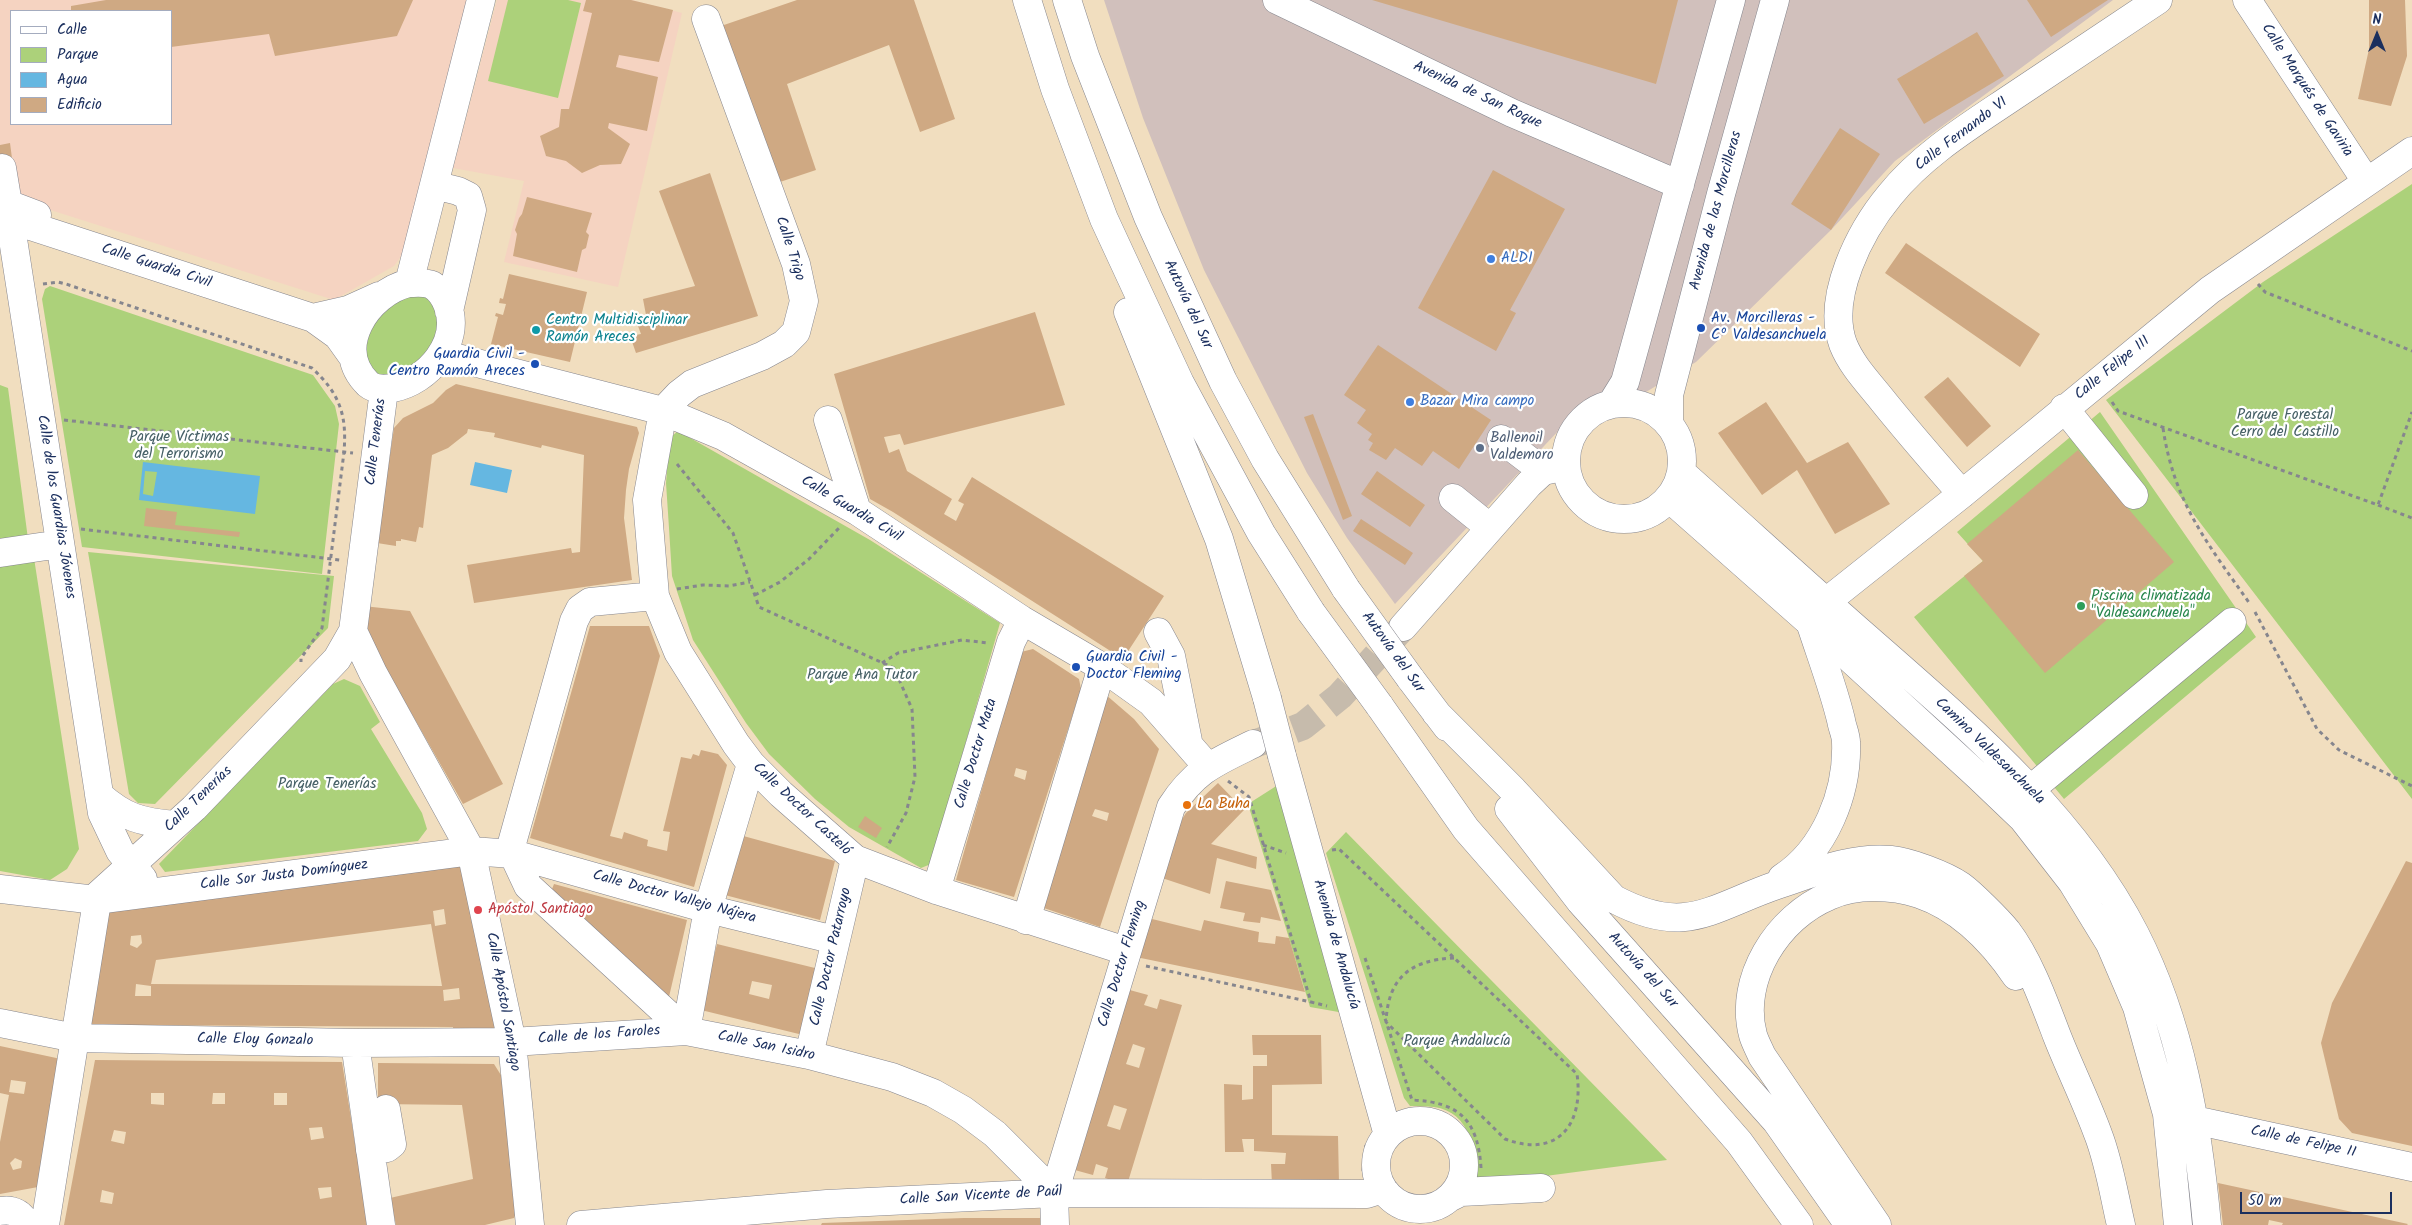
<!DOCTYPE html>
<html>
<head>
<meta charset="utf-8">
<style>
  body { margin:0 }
  #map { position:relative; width:2412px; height:1225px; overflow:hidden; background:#f1debf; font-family:Kalam,sans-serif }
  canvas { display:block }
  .legend { position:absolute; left:10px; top:10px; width:162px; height:115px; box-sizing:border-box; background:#fff; border:1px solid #a4acbf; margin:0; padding:6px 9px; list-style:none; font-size:15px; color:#1b2f5e }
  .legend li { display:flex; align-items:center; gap:10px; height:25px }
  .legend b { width:25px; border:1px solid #a4acbf }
  .north { position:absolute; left:2352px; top:10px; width:50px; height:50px; -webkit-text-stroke:4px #fff; paint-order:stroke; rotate:0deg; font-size:14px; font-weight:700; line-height:20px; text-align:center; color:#1b2f5e }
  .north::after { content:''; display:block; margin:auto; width:18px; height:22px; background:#1b2f5e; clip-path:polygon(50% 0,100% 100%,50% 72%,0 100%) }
  .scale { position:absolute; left:2240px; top:1192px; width:152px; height:22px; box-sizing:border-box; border:2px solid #1b2f5e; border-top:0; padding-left:6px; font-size:15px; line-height:18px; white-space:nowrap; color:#1b2f5e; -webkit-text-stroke:4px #fff; paint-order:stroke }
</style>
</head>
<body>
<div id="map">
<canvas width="2412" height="1225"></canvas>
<ul class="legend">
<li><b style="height:6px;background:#fff"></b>Calle</li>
<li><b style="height:14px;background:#acd17a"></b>Parque</li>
<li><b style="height:14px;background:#65b7e1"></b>Agua</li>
<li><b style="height:14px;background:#cfa983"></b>Edificio</li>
</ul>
<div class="north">N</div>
<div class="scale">50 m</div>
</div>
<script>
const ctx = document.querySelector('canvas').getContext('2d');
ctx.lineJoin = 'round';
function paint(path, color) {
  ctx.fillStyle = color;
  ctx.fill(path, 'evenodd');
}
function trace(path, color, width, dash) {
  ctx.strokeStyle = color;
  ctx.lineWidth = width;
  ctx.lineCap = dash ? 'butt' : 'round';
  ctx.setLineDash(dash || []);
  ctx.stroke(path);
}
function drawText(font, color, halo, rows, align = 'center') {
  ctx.font = font + ' Kalam,sans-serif';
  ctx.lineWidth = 4.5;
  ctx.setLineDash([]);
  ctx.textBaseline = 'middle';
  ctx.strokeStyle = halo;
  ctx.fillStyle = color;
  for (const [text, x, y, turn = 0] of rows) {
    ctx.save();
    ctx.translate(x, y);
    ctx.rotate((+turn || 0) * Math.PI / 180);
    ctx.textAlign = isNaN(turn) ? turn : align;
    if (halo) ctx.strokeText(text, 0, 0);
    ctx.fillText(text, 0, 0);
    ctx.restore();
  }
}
paint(new Path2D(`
  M 0,0 L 471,0 L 405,251 L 394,266 L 334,300 L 0,194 ZM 11,11 L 171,11 L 171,124 L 11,124 Z
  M 497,0 L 632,0 L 682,13 L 618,287 L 504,262 L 524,181 L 453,168 Z`), '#f5d3c1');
paint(new Path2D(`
  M 1104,0 L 2113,0 L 1895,161 L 1831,230 L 1696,362 L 1646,392 L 1609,392 L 1578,410 L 1395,604 L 1347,538 L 1307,473 L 1204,270 L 1143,118 Z`), '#d1c0bc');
paint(new Path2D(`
  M 508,0 L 568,0 L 581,3 L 558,98 L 488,81 Z
  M 2412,184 L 2412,799 L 2106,400 L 2263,282 Z
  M 50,286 L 313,375 L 335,406 L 339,424 L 322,574 L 82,547 L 42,299 L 45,289 Z
  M 426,294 L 439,310 L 436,341 L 405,376 L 376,378 L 363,350 L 367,330 L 397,297 Z
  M 0,385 L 8,388 L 28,539 L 0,543 Z
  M 2100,412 L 2256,637 L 2064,799 L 1914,617 L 1983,561 L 1957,532 Z
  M 678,431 L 870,540 L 1000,623 L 931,864 L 921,868 L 849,827 L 815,799 L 769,754 L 746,723 L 693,640 L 672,576 L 669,528 L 666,483 L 669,446 L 671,437 Z
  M 88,552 L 334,576 L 328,628 L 155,804 L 138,803 L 129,794 Z
  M 34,558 L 79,849 L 67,869 L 50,880 L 0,871 L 0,564 Z
  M 344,679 L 360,686 L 380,722 L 371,729 L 422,813 L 427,829 L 418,841 L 165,872 L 159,864 L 333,684 Z
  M 1281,783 L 1350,1014 L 1310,1007 L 1248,804 Z
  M 1346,832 L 1635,1127 L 1667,1160 L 1515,1180 L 1477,1182 C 1476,1152 1471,1112 1434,1107 C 1426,1106 1418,1106 1410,1106 L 1404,1098 L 1326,853 Z`), '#acd17a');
paint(new Path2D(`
  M 143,462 L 260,476 L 255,514 L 139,500 ZM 145,471 L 157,472 L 153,496 L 143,494 Z
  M 475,462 L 512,470 L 507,493 L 470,485 Z`), '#65b7e1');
paint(new Path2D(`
  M 106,0 L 413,0 L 397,36 L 275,56 L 269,34 L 171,47 L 171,11 L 71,11 L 71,6 Z
  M 586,0 L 631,0 L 673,10 L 659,62 L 619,55 L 616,67 L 658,77 L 647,131 L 609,123 L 608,128 L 630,144 L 621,164 L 600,165 L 582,173 L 566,161 L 546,156 L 540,136 L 559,127 L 561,109 L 569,109 L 592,13 L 583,11 Z
  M 797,0 L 914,0 L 955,119 L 920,132 L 889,45 L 787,84 L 816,170 L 780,182 L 721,26 Z
  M 1372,0 L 1678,0 L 1656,84 Z
  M 2027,0 L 2108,0 L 2051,37 Z
  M 2369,0 L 2405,0 L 2407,56 L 2391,106 L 2358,99 L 2369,49 Z
  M 1977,32 L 2004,76 L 1924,124 L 1897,79 Z
  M 1840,128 L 1880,154 L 1831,230 L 1791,204 Z
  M 10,143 L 13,166 L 0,168 L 0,145 Z
  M 1493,170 L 1565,209 L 1510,310 L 1516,313 L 1496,351 L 1418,308 Z
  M 710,173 L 758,316 L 636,353 L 630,336 L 641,334 L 635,318 L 646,315 L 643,299 L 695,286 L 659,191 Z
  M 527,197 L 592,213 L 586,232 L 589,235 L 586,248 L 582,250 L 577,272 L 513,256 L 517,234 L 515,230 L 519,218 L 522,214 Z
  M 1906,243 L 2040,334 L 2020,367 L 1885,273 Z
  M 509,274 L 587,292 L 570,362 L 491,344 L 498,317 L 495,316 L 496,313 L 503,315 L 506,304 L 499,303 L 500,298 L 503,299 Z
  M 1035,312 L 1065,405 L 904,445 L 900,434 L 884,437 L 889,453 L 899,449 L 907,471 L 952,499 L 944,514 L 956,521 L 964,504 L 958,501 L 972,477 L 1164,596 L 1123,659 L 893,512 L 870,499 L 834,374 Z
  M 1378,345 L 1491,420 L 1459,469 L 1433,451 L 1422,466 L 1395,448 L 1386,460 L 1369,450 L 1373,443 L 1368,440 L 1372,434 L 1357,423 L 1366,410 L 1344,395 Z
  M 1948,377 L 1991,426 L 1967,447 L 1924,397 Z
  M 456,384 L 637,427 L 639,433 L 629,469 L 626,490 L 624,518 L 632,580 L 474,603 L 467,565 L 571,548 L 572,553 L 580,552 L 584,455 L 542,445 L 541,448 L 494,437 L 495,433 L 468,429 L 467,433 L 448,448 L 432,455 L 423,528 L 419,527 L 416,542 L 401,539 L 401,541 L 396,541 L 396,546 L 377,543 L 394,428 L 403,418 L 433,403 L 446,390 Z
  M 1766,402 L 1807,463 L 1848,442 L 1890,504 L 1835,534 L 1797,470 L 1762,495 L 1718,433 Z
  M 1313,414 L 1352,516 L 1343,520 L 1304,417 Z
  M 2078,450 L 2174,562 L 2045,673 L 1964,576 L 1983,561 L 1967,544 Z
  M 1377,471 L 1425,505 L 1410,527 L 1361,494 Z
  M 146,508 L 177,512 L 175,525 L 240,532 L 239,537 L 144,526 Z
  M 1361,519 L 1413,553 L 1405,565 L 1353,531 Z
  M 363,606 L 410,611 L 503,784 L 463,804 L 368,637 Z
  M 590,626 L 649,626 L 660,656 L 610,836 L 622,839 L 624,832 L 648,840 L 647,846 L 667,851 L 670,832 L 663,831 L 681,757 L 691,759 L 693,754 L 699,756 L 701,750 L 718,754 L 727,765 L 694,887 L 530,838 Z
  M 1033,649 L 1079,679 L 1081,689 L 1014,897 L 956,880 L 1021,652 ZM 1016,768 L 1027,771 L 1025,780 L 1014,776 Z
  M 1105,694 L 1134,719 L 1159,749 L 1100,927 L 1038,906 ZM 1095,809 L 1109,813 L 1107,821 L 1092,816 Z
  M 1218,783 L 1244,810 L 1211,844 L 1257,857 L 1256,869 L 1217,858 L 1210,894 L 1159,877 L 1177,827 L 1186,813 Z
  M 865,816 L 882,828 L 876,838 L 858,827 Z
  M 736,834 L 835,861 L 820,920 L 721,894 Z
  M 467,858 L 501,1031 L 453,1031 L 453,1027 L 135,1025 L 89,1028 L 98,970 L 100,971 L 108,907 ZM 444,909 L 446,924 L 435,926 L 433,911 ZM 431,924 L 442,986 L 151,984 L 156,960 ZM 141,935 L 142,943 L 137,948 L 130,945 L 131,936 ZM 136,984 L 151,986 L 151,996 L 135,996 ZM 459,988 L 460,999 L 444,1001 L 443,990 Z
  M 2406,861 L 2412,863 L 2412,1146 L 2352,1133 L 2339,1119 L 2321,1043 L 2332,1003 Z
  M 1226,881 L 1271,890 L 1281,921 L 1261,917 L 1260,923 L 1243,921 L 1245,913 L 1220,908 Z
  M 554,884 L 687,920 L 668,1001 L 549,897 Z
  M 1148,918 L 1201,931 L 1204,920 L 1259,932 L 1258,942 L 1275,944 L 1276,936 L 1289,938 L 1305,992 L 1136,957 Z
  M 717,944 L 819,969 L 803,1035 L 701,1010 ZM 752,981 L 772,985 L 769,999 L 749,994 Z
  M 1126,989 L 1148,995 L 1144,1005 L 1157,1009 L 1160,999 L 1182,1005 L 1127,1185 L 1105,1178 L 1108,1168 L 1096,1164 L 1093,1175 L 1071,1169 ZM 1133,1044 L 1145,1048 L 1139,1068 L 1126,1064 ZM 1114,1105 L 1127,1109 L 1120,1130 L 1107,1126 Z
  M 1252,1035 L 1321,1035 L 1322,1084 L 1272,1085 L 1272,1135 L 1338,1136 L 1339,1183 L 1272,1184 L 1271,1164 L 1285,1164 L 1286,1153 L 1254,1151 L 1254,1139 L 1242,1139 L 1244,1152 L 1225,1152 L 1224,1084 L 1242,1085 L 1242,1100 L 1253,1099 L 1253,1066 L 1267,1066 L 1267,1055 L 1253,1055 Z
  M 0,1046 L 61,1059 L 38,1187 L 0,1194 L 0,1142 L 9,1095 L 0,1093 ZM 11,1080 L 26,1082 L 24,1094 L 9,1092 ZM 15,1158 L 22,1161 L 21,1168 L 13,1170 L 10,1163 Z
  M 95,1060 L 342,1062 L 368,1225 L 64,1225 ZM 151,1093 L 164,1093 L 164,1105 L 151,1104 ZM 213,1093 L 225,1093 L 225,1104 L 212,1104 ZM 274,1093 L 287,1093 L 287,1105 L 274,1105 ZM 322,1127 L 324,1138 L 311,1140 L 309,1128 ZM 114,1130 L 126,1132 L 124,1144 L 111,1141 ZM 331,1187 L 332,1197 L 320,1199 L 318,1188 ZM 102,1190 L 114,1193 L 112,1204 L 100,1202 Z
  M 378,1063 L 494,1064 L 504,1080 L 519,1202 L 514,1218 L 485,1225 L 396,1225 L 390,1198 L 473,1179 L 462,1105 L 378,1104 Z
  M 2218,1183 L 2408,1224 L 2407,1225 L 2282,1225 L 2283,1223 L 2269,1220 L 2268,1225 L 2223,1225 Z
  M 964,1218 L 1040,1218 L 1040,1225 L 821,1225 L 822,1223 Z`), '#cfa983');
trace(new Path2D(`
  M 1254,744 L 1303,726 L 1340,696 L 1402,628`), '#c6bbac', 28, [28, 14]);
const minor = new Path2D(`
  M 1277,0 L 1512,113 L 1680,185
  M 2247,0 L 2366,181
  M 706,19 L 796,264 L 804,301 L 796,332 L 784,344 L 762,356 L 692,384 L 679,394 L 663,411 L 647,500 L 655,596 L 678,652 L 736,744 L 751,764 L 781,794 L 855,859 L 936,890 L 1126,951
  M 2,168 L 8,204 L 37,215
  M 434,185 L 458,191 L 468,196 L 472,210 L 449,311
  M 0,216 L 313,318 L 338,336 L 353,357
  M 10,220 L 102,813 L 120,851 L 143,879
  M 409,283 C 416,283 426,282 432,285 C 441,290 445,298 448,306 C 461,343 428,381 393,388 C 385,389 375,390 368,384 C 331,348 367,293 409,283 Z
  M 409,283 L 481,0
  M 313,318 L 348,310 L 379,296
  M 442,354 L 663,411 L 723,436 L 857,511 L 1022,620 L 1102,667 L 1151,702 L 1207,766
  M 1612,403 L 1625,382 L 1731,0
  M1566 461a58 58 0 1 1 116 0a58 58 0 1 1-116 0Z
  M 2064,408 L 2134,495
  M 828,420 L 857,511
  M 1669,423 L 1669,395 L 1721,194 L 1775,0
  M 1501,439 L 1543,471
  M 1681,472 C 1743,527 1804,583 1867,638 C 1966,725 2074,815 2135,934 C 2181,1024 2198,1126 2207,1225
  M 1962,494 C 1934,462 1906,430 1879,396 C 1866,380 1851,364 1843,344 C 1826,297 1860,231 1890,195 C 1923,154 1971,125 2014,96 C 2062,64 2110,32 2158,0
  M 1453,498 L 1489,527
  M 1669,498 L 1832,642 L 1978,776 L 2023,819 L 2072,882 L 2110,944 L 2137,1007 L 2167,1114 L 2178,1225
  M 0,553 L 60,544
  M 655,596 L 590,602 L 580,609 L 574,621 L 512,843 L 513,854 L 528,886 L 686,1031 L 809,1055 L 892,1077 L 933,1093 L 963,1110 L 995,1134 L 1054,1193
  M 1826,602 L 1962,494 L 2210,290 L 2412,151
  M 1403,627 L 1529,484 L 1543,471 L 1566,466
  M 353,631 L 373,673 L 471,851 L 512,1042 L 530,1225
  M 1158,632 L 1171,656 L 1188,741
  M 1282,756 L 1388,1135
  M 2031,789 L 2232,622
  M 99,795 C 125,818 141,822 175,825
  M 0,889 L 96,900 L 471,851 L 513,854 L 708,909 L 835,940
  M 936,890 L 1011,642 L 1022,620
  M 1026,920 L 1102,667
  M 0,1023 L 75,1038 L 355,1043 L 512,1042 L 686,1031
  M 686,1031 L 708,909 L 751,764
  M 355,1043 L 381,1225
  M 809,1055 L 855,859
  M 2194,1120 L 2412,1167
  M1376 1165a44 44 0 1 1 88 0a44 44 0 1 1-88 0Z
  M 370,1150 L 387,1148 L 392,1144 L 386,1109
  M 1451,1197 L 1461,1192 L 1541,1188
  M 0,1211 C 14,1209 21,1213 27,1225
  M 45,1225 L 98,895 L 194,808 L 337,659 L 353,631 L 384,390
  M 581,1225 L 827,1204 L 1054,1193 L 1367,1194 L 1383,1189
  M 1055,1225 L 1054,1193 L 1171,807 C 1195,770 1214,763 1253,744`);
const highway = new Path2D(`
  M 1027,0 L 1055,89 L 1104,219 L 1180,383 L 1261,533 L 1311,612
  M 1067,0 L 1085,56 L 1148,217 L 1223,381 L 1265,459 L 1346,589
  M 1128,312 L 1219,539 L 1267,698
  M 1410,678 L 1447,727
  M 1379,705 L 1466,829 L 1739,1142 L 1799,1225
  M 1436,713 L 1513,790 L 1614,899 C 1686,937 1710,908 1777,885 C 1814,873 1852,856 1891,860 C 1910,862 1945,875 1961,886 C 1972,894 1998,920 2007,931 C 2029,960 2044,1002 2057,1036 C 2070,1069 2086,1101 2098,1134 C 2109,1162 2114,1195 2121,1225
  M 1509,809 L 1580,901 L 1776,1121 L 1849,1225
  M 1782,878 C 1825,850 1848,793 1846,742 C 1846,735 1842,727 1841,720 C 1833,687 1821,656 1811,625
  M 1877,1225 L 1762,1056 C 1759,1049 1755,1042 1753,1035 C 1738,979 1778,917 1829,896 C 1856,884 1891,885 1919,894 C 1960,908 1992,941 2016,976`);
trace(minor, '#86868e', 29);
trace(highway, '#86868e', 29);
trace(new Path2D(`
  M 43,284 L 58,282 L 66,284 L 312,368 C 340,394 347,415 344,452 L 322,628 L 301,658 L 301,662
  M 2258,284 L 2265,292 L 2412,351
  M 2112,402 L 2118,411 L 2378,505 L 2412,412
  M 64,420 L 353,453
  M 2163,428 C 2174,503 2208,544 2250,604
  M 677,464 L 733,533 L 759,607 L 894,668 L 912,709 L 915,777 L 906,813 L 887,847
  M 2378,505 L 2412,518
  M 81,529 L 340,560
  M 677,589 L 703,585 L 729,586 L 750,582
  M 755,595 L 780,582 L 809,559 L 840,527
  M 2255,612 L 2317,729 L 2339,750 L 2412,786
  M 882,663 L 898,653 L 962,640 L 988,643
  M 1228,781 L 1249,797 L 1311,1002 L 1327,1006
  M 1263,845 L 1286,853
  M 1332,850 L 1339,849 L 1577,1074 C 1584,1124 1558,1159 1505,1139 L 1386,1022 C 1388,978 1410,960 1454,958
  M 1365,958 L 1412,1100 C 1459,1102 1478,1120 1481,1168
  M 1146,966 L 1311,1002
  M 1363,1171 L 1366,1145`), '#86868e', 3, [4, 4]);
trace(minor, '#fff', 28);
trace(highway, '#fff', 28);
const highwayBridge = new Path2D(`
  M 1346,589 L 1410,678
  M 1311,612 L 1379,705
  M 1267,698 L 1282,756`);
trace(highwayBridge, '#86868e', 29, []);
trace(highwayBridge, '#fff', 28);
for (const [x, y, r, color] of [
  [1491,259,5,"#3f7fe0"],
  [1701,328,5,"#1a4fb4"],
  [536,330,5,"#0f9aa8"],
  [535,364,5,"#1a4fb4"],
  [1410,402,5,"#3f7fe0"],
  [1480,448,5,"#5c6f8a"],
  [2081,606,5,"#2e9e5b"],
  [1076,667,5,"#1a4fb4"],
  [1187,805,5,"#e8710a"],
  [478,910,5,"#e0444e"]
]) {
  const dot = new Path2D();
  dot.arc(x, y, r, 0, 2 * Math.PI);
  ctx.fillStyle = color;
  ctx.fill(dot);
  trace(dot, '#fff', 2);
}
drawText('15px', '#1b2f5e', '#fff', [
  ["Calle Marqués de Gaviria",2306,91,57],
  ["Avenida de San Roque",1477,96,25],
  ["Calle Fernando VI",1962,135,-37],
  ["Avenida de las Morcilleras",1717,211,-75],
  ["Calle Trigo",789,249,72],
  ["Calle Guardia Civil",156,267,18],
  ["Autovía del Sur",1187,305,65],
  ["Calle Felipe III",2113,369,-39],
  ["Calle Tenerías",377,442,-83],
  ["Calle de los Guardias Jóvenes",55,507,81],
  ["Calle Guardia Civil",851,510,31],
  ["Autovía del Sur",1392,653,54],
  ["Camino Valdesanchuela",1989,752,44],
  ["Calle Doctor Mata",977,754,-73],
  ["Calle Tenerías",199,800,-44],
  ["Calle Doctor Casteló",801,810,43],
  ["Calle Sor Justa Domínguez",284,876,-7],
  ["Calle Doctor Vallejo Nájera",674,898,15],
  ["Avenida de Andalucía",1335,945,74],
  ["Calle Doctor Patarroyo",832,957,-77],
  ["Calle Doctor Fleming",1123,964,-73],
  ["Autovía del Sur",1642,971,48],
  ["Calle Apóstol Santiago",502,1002,80],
  ["Calle de los Faroles",599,1036,-4],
  ["Calle Eloy Gonzalo",255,1041,1],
  ["Calle San Isidro",766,1047,12],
  ["Calle de Felipe II",2303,1143,12],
  ["Calle San Vicente de Paúl",981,1197,-3]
]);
drawText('15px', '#366cbe', '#fff', [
  ["ALDI",1501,259],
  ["Bazar Mira campo",1420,402]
], 'left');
drawText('15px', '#164399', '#fff', [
  ["Av. Morcilleras -",1711,319],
  ["Cº Valdesanchuela",1711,336],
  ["Guardia Civil -",525,355,"right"],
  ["Centro Ramón Areces",525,372,"right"],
  ["Guardia Civil -",1086,658],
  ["Doctor Fleming",1086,675]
], 'left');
drawText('15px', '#0d838f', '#fff', [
  ["Centro Multidisciplinar",546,321],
  ["Ramón Areces",546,338]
], 'left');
drawText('15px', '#466066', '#fff', [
  ["Parque Forestal",2285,416],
  ["Cerro del Castillo",2285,433],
  ["Parque Víctimas",179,438],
  ["del Terrorismo",179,455],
  ["Parque Ana Tutor",862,676],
  ["Parque Tenerías",327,785],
  ["Parque Andalucía",1457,1042]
]);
drawText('15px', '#4e5e75', '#fff', [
  ["Ballenoil",1490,439],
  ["Valdemoro",1490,456]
], 'left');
drawText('15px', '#27864d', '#fff', [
  ["Piscina climatizada",2091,597],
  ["\"Valdesanchuela\"",2091,614]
], 'left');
drawText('15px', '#c56008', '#fff', [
  ["La Buha",1197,805]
], 'left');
drawText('15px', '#be3a42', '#fff', [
  ["Apóstol Santiago",488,910]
], 'left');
</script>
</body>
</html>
